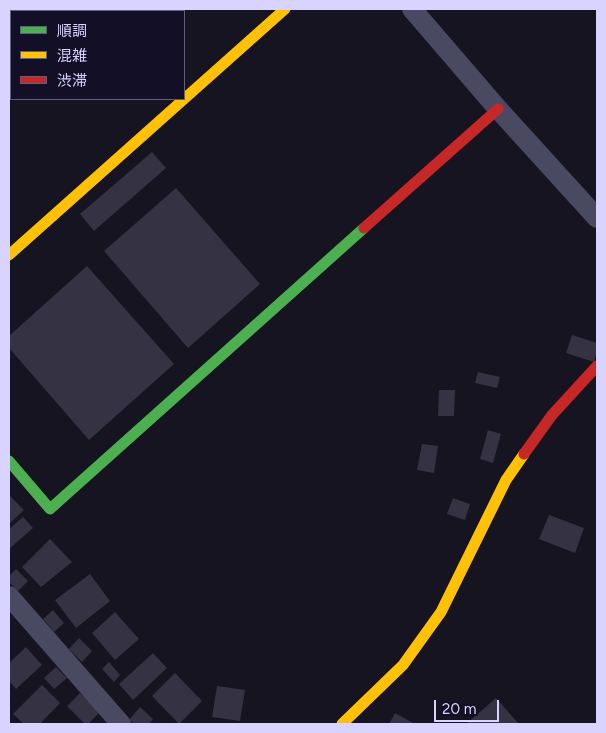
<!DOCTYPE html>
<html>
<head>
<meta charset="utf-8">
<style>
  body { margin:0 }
  #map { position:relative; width:606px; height:733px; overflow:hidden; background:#161421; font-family:Figtree,"Noto Sans JP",sans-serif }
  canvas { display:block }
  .frame { position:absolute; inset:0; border:10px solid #d9d4ff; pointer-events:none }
  .legend { position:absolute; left:10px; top:10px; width:175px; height:90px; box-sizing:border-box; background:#130f26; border:1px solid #625e7d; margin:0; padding:6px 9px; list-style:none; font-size:15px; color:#d9d4ff }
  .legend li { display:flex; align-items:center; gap:10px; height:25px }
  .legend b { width:25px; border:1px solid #625e7d }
  .scale { position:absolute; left:434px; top:700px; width:65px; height:22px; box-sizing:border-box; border:2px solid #d9d4ff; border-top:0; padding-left:6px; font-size:15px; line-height:18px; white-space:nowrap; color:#d9d4ff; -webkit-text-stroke:4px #130f26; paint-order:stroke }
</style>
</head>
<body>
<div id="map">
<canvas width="606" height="733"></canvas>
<div class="frame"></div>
<ul class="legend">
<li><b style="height:6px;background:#4caf50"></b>順調</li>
<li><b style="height:6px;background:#ffc107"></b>混雑</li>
<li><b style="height:6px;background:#c62828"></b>渋滞</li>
</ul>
<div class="scale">20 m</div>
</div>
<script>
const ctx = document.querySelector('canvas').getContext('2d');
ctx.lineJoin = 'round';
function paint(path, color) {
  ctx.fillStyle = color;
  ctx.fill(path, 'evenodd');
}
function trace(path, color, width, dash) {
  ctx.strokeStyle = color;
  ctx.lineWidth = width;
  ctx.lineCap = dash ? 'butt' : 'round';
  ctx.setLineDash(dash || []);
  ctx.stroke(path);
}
paint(new Path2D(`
  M 152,152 L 166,168 L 94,231 L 80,214 Z
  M 176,188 L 260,284 L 188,348 L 104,251 Z
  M 87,266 L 174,364 L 89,440 L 9,348 L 9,336 Z
  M 572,335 L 597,343 L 597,351 L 594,362 L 566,353 Z
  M 478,372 L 500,377 L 497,388 L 475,383 Z
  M 439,390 L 455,390 L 454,416 L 438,416 Z
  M 488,430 L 501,434 L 493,463 L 480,459 Z
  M 422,444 L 438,446 L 434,473 L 417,470 Z
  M 10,496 L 24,510 L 9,524 L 9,498 Z
  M 453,498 L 470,504 L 465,520 L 447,514 Z
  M 549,515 L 584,528 L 575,553 L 539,539 Z
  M 23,517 L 33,528 L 9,549 L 9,529 Z
  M 50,539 L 72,562 L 41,587 L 22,567 Z
  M 16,569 L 28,581 L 18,591 L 9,582 L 9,576 Z
  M 90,574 L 110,601 L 76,628 L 55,600 Z
  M 53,610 L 64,623 L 54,632 L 43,619 Z
  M 115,612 L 139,639 L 115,660 L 92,633 Z
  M 79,638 L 92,651 L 82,662 L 69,649 Z
  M 26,647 L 42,665 L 16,689 L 9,681 L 9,663 Z
  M 153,653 L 167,668 L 133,700 L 119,684 Z
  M 109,662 L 120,675 L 114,682 L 102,669 Z
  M 56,667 L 67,678 L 54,689 L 44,678 Z
  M 175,673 L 202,701 L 179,724 L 152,696 Z
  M 42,685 L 60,703 L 40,724 L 24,724 L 13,714 Z
  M 217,686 L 245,690 L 240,721 L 212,717 Z
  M 80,693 L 100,712 L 88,724 L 85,724 L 67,706 Z
  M 496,698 L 519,724 L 466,724 Z
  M 140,707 L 153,719 L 149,724 L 134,724 L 129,720 Z
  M 395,713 L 415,724 L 389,724 Z`), '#343243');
trace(new Path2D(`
  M 412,9 L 498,109 L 597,218
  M 9,596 L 121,724`), '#4a4962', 20);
trace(new Path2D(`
  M 9,461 L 50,509 L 364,228`), '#4caf50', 11);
trace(new Path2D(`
  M 9,255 L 285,9
  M 342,724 L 403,665 L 441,612 L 506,480 L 524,454`), '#ffc107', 11);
trace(new Path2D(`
  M 364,228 L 498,109
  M 524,454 L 552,415 L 597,366`), '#c62828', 11);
</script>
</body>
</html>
